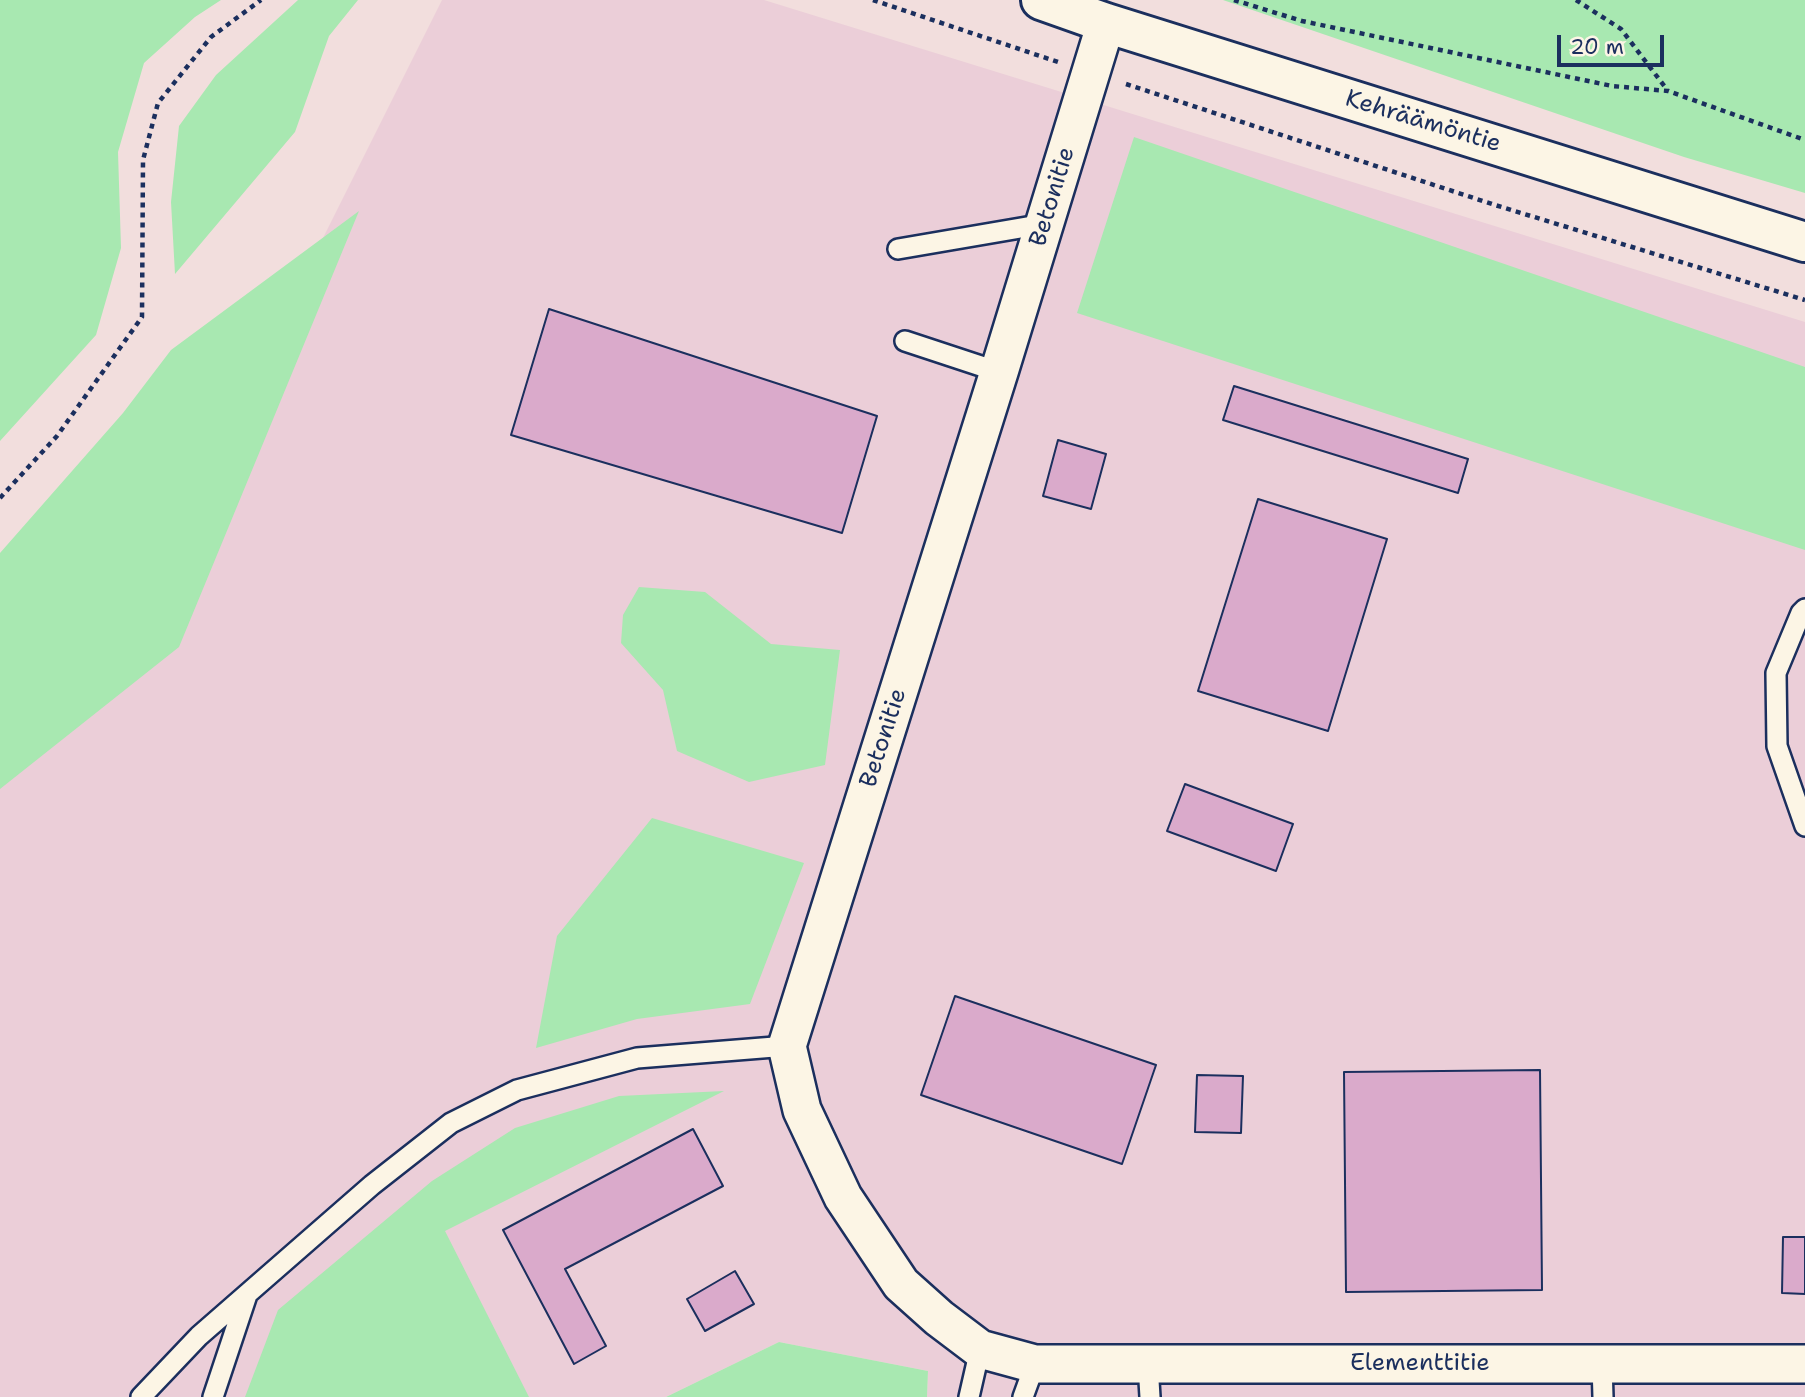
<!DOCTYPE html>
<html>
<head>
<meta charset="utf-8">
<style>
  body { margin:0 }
  #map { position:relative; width:1805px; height:1397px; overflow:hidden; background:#f2dedd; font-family:"Shantell Sans",sans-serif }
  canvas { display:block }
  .scale { position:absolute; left:1557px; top:35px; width:107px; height:32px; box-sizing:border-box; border:4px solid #1b2f5e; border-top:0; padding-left:9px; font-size:21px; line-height:24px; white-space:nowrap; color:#1b2f5e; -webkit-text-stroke:5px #fcf5e5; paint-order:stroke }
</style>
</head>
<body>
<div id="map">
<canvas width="1805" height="1397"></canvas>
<div class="scale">20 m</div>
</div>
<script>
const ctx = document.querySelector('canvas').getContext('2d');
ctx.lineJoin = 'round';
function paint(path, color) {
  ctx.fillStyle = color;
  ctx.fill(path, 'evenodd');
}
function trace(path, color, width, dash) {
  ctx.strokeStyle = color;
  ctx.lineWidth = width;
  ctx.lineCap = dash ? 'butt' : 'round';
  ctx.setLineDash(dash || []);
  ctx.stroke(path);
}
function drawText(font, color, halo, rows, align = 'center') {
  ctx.font = font + ' "Shantell Sans",sans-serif';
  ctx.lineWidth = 5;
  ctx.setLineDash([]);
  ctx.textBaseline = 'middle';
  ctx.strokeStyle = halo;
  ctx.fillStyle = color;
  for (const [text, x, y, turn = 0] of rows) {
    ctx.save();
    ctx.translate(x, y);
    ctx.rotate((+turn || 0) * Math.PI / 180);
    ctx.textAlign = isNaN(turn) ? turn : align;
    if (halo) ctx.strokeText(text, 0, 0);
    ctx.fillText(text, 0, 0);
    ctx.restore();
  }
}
paint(new Path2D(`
  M 442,0 L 764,0 L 1805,322 L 1805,1397 L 927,1397 L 928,1371 L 779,1342 L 666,1397 L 0,1397 L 0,752 L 119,646 Z`), '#ebced8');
paint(new Path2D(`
  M 0,0 L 221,0 L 195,17 L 144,63 L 118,152 L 121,248 L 96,335 L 0,441 Z
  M 298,0 L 358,0 L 329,36 L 295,132 L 175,274 L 171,202 L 179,126 L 216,75 Z
  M 1223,0 L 1805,0 L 1805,193 L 1684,157 Z
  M 1134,137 L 1805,367 L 1805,550 L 1077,313 Z
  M 359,211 L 179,647 L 0,789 L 0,553 L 123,413 L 171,350 Z
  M 639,587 L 705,592 L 771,644 L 840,650 L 825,765 L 749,782 L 677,751 L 663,690 L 621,643 L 623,615 Z
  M 652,818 L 804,863 L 750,1004 L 637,1019 L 536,1048 L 557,936 Z
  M 724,1091 L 445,1231 L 529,1397 L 245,1397 L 278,1310 L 432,1181 L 515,1128 L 619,1096 Z
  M 779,1342 L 928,1371 L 927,1397 L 666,1397 Z`), '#a8e8b1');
const building = new Path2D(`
  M 549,309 L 877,416 L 842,533 L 511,435 Z
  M 1234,386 L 1468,459 L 1458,493 L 1223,420 Z
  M 1058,440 L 1106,454 L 1091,509 L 1043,496 Z
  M 1258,499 L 1387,539 L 1328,731 L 1198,691 Z
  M 1185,784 L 1293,824 L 1276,871 L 1167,831 Z
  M 955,996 L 1156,1065 L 1122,1164 L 921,1095 Z
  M 1540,1070 L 1542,1290 L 1346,1292 L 1344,1072 Z
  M 1197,1075 L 1243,1076 L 1241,1133 L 1195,1132 Z
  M 693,1129 L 723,1186 L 565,1269 L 606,1346 L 574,1364 L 503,1230 Z
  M 1783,1237 L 1805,1237 L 1805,1294 L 1782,1293 Z
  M 735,1271 L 754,1304 L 705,1331 L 687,1299 Z`);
paint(building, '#daaacb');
trace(building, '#1b2f5e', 2);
const lane = new Path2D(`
  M 898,249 L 1044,224
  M 905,341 L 999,372
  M 1805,609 L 1801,613 L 1776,673 L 1777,746 L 1805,826
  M 1148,1364 L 1150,1397
  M 1602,1364 L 1603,1397
  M 141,1397 L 199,1336 L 372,1185 L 451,1123 L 517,1090 L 637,1058 L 787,1046
  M 213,1397 L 247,1295
  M 969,1397 L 980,1349
  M 1023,1397 L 1035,1364`);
const street = new Path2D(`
  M 1106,23 L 999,372 L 787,1046 L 802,1110 L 843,1197 L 901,1284 L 939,1318 L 980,1349 L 1035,1364 L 1805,1364`);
const secondary = new Path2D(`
  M 1041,0 L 1106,23 L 1805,242`);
trace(lane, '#1b2f5e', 24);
trace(street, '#1b2f5e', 42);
trace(secondary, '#1b2f5e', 44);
trace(new Path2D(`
  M 873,0 L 1058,62
  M 1234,0 L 1302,21 L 1612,86 L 1668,91 L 1805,140
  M 1576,0 L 1621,29 L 1668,91
  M 1126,84 L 1495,205 L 1805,300
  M 0,498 L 57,436 L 142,317 L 143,160 L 158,103 L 211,37 L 261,0`), '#1b2f5e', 4.5, [5, 5]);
trace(lane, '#fcf5e5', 19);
trace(street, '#fcf5e5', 37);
trace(secondary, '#fcf5e5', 38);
drawText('24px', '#1b2f5e', '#fcf5e5', [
  ["Kehräämöntie",1423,122,17],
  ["Betonitie",1053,197,-73],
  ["Betonitie",884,738,-72],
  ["Elementtitie",1420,1364]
]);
</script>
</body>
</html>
